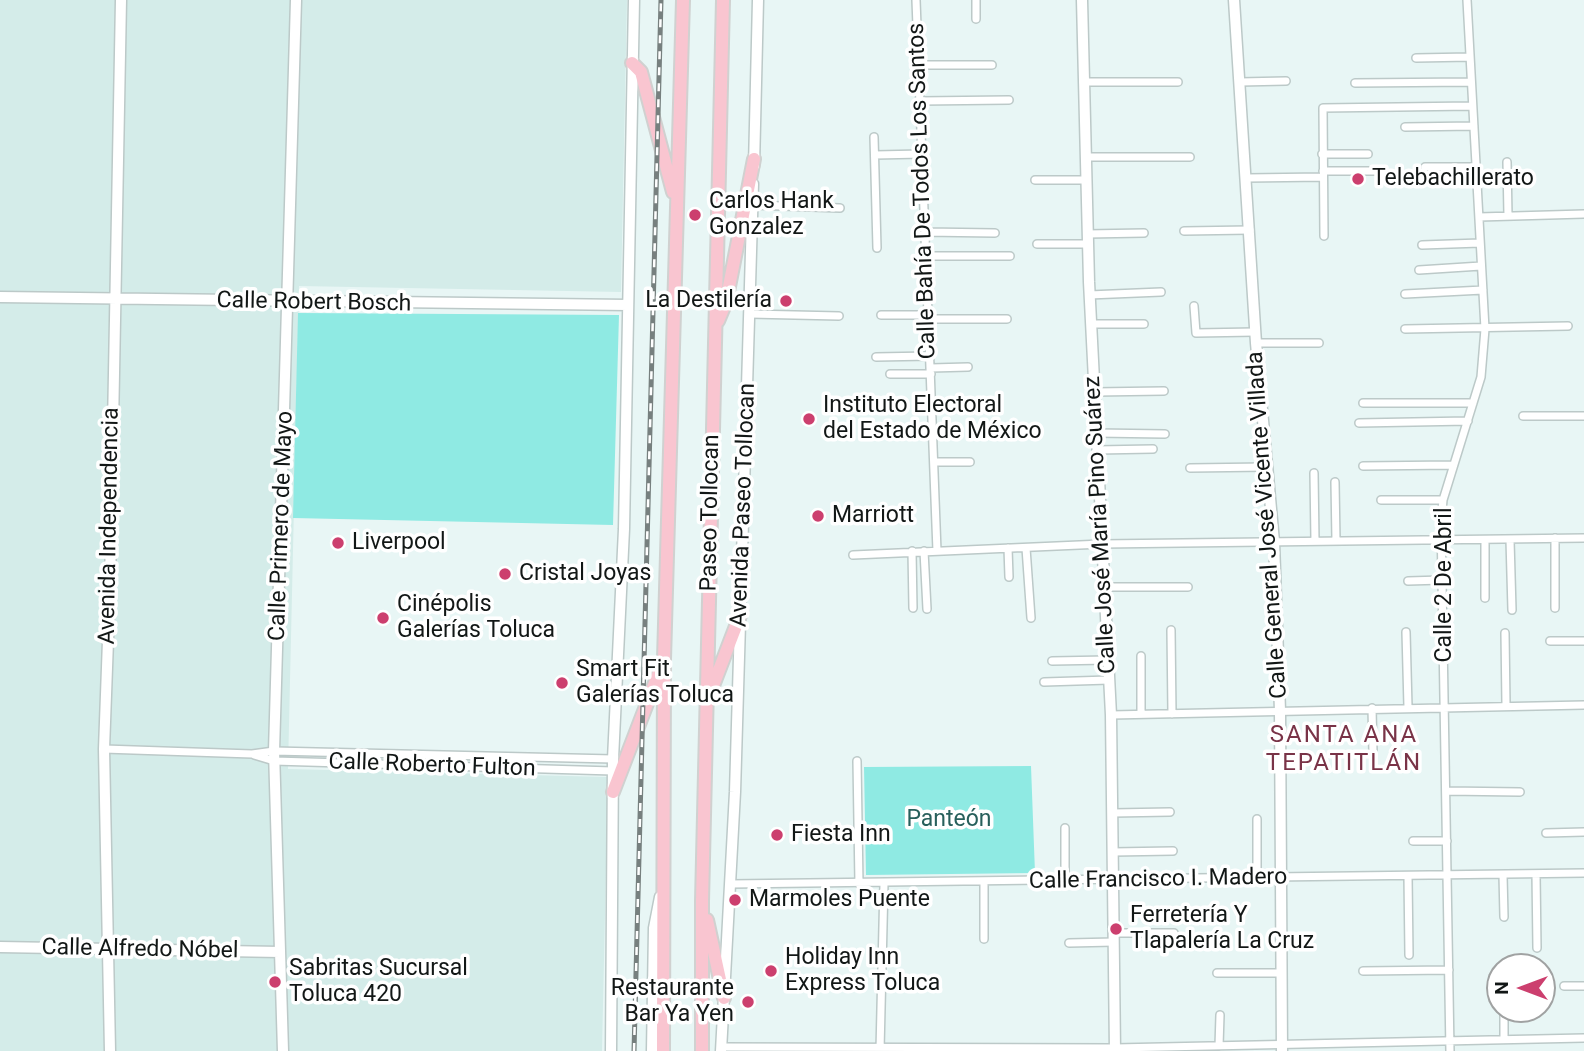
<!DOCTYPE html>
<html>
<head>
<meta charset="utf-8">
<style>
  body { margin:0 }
  #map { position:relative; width:1584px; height:1051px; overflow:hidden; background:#e8f6f5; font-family:Roboto,sans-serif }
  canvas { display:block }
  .north { position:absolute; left:1486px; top:953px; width:70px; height:70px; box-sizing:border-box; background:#fff; border:2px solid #a0a2a2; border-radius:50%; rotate:270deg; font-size:19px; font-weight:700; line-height:28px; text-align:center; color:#121716 }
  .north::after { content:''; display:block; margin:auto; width:24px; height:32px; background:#cc3f6e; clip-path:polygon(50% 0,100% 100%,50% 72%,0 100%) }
</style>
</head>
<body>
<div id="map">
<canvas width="1584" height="1051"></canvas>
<div class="north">N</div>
</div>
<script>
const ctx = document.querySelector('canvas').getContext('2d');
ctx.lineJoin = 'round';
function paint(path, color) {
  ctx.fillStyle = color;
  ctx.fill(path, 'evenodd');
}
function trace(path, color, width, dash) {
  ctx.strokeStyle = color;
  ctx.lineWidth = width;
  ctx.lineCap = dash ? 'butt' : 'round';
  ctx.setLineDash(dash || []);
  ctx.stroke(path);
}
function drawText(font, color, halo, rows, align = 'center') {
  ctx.font = font + ' Roboto,sans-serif';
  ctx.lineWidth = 7;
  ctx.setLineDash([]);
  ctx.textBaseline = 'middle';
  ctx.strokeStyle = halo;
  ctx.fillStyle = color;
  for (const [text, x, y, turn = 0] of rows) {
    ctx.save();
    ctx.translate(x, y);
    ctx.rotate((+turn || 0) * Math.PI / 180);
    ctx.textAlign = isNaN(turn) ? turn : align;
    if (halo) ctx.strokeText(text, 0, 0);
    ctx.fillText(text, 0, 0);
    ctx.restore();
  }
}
paint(new Path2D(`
  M 0,0 L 627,0 L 621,292 L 299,286 L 288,769 L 608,777 L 602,1051 L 0,1051 Z`), '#d4ece9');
paint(new Path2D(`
  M 298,313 L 619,315 L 613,525 L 293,518 Z
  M 1031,766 L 1035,873 L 866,875 L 864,767 Z`), '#8feae3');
const street = new Path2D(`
  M 916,0 L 937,551
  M 976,0 L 976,19
  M 1416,58 L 1470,57
  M 919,65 L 992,65
  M 1083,82 L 1178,82
  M 1240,82 L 1286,81
  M 1355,83 L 1471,82
  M 920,101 L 1009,100
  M 1405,127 L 1474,126
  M 874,137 L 877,248
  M 1322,154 L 1368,154
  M 875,155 L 922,154
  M 1085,157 L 1190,157
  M 1507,162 L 1508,216
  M 1425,167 L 1477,167
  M 1323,171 L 1381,171
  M 1247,178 L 1323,177
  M 1035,180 L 1086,180
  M 753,205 L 840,208
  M 1479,217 L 1584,214
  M 1184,231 L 1250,230
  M 925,232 L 995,233
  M 1087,234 L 1144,233
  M 1324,236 L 1323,108 L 1472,106
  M 1037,244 L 1087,244
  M 1422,245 L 1480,243
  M 925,256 L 1010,256
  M 1419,270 L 1481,266
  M 1405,294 L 1483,290
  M 1089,295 L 1161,292
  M 1194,306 L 1196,333 L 1255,332
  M 750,314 L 839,316
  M 881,315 L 928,315
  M 928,319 L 1007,319
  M 1091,324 L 1144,324
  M 1405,329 L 1568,326
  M 1256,343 L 1319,343
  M 876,357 L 930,356
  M 931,368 L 968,367
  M 890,374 L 931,374
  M 1095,392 L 1164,391
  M 1363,403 L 1473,403
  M 1523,416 L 1584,416
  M 1359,423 L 1468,421
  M 1097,433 L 1165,434
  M 1097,450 L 1153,449
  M 934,462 L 970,462
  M 1363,466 L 1453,465
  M 1190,468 L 1266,467
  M 1314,473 L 1315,541
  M 1335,482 L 1336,541
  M 1381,500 L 1443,500
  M 1485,540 L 1485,598
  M 1510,540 L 1512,610
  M 1008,548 L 1009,577
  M 1026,548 L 1031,618
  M 912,551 L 913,608
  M 924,551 L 927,609
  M 853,555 L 1102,544 L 1584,538
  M 1408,581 L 1442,580
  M 1104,587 L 1188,587
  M 1555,608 L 1555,538
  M 1171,630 L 1172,714
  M 1406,632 L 1408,707
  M 1505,633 L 1506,705
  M 1550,641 L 1584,641
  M 1141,656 L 1141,714
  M 1052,661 L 1108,660
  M 1044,682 L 1109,680
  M 1372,708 L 1373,753
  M 1111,715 L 1584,705
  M 104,749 L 252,754 L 274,751 L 613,759
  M 254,755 L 274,761 L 613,771
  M 857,761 L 859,884
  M 1447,791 L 1520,792
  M 1113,813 L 1170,812
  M 1257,819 L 1257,878
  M 1065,828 L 1065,882
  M 1546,833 L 1584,832
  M 1413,841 L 1447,841
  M 1113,852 L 1173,851
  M 1536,874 L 1537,948
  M 1503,875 L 1504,917
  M 1408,876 L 1409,955
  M 731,884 L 1584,873
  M 1114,933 L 1174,933
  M 984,939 L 984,883
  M 1069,943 L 1114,942
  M 1363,971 L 1449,970
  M 1217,973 L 1281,973
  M 1564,986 L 1584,986
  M 1504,1009 L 1504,1039
  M 1219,1046 L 1220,1015
  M 721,1047 L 1115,1048 L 1584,1038
  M 880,1050 L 884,884
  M 1450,1051 L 1441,521 L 1443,500 L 1481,377 L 1485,329 L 1467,0`);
const secondary = new Path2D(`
  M 1082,0 L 1089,282 L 1111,715 L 1115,1051
  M 1234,0 L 1256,343 L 1274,542 L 1280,711 L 1282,1051
  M 754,166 L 758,0
  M 0,297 L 628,305
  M 0,947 L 280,952
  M 110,1051 L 104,749 L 110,586 L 121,0
  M 283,1051 L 274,751 L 296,0
  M 611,1051 L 613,759 L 624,529 L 634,0
  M 652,1051 L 654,928 L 660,897
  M 721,1051 L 735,792 L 753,184`);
const highway = new Path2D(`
  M 632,63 L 641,72 L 673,192
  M 718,321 L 726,302 L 754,159
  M 711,691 L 741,613
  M 613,792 L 663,662
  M 707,920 L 724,998
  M 663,1051 L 664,659 L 683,0
  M 702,1051 L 702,901 L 723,0`);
trace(street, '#bcc9c8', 10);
trace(secondary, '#bcc9c8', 13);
trace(highway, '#d0d1d0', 16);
trace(street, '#fff', 7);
trace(secondary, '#fff', 10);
trace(highway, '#f9c5d0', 12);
const rail = new Path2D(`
  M 634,1051 L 661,0`);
trace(rail, '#77807f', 5);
trace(rail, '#fff', 2.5, [8]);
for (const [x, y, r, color] of [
  [1358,179,7,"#cc3f6e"],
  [695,215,7,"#cc3f6e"],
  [786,301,7,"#cc3f6e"],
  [809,419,7,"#cc3f6e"],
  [818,516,7,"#cc3f6e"],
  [338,543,7,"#cc3f6e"],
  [505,574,7,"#cc3f6e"],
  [383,618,7,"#cc3f6e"],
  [562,683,7,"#cc3f6e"],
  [777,835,7,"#cc3f6e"],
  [735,900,7,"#cc3f6e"],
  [1116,929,7,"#cc3f6e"],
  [771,971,7,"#cc3f6e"],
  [275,982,7,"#cc3f6e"],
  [748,1002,7,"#cc3f6e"]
]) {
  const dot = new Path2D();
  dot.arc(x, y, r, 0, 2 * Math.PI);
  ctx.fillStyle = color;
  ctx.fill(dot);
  trace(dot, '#fff', 2.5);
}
drawText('23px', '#121716', '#fff', [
  ["Telebachillerato",1372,179],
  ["Carlos Hank",709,202],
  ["Gonzalez",709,228],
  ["La Destilería",772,301,"right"],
  ["Instituto Electoral",823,406],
  ["del Estado de México",823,432],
  ["Marriott",832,516],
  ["Liverpool",352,543],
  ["Cristal Joyas",519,574],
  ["Cinépolis",397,605],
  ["Galerías Toluca",397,631],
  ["Smart Fit",576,670],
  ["Galerías Toluca",576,696],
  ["Fiesta Inn",791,835],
  ["Marmoles Puente",749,900],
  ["Ferretería Y",1130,916],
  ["Tlapalería La Cruz",1130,942],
  ["Holiday Inn",785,958],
  ["Express Toluca",785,984],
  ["Sabritas Sucursal",289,969],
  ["Toluca 420",289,995],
  ["Restaurante",734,989,"right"],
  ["Bar Ya Yen",734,1015,"right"]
], 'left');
drawText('23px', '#121716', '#fff', [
  ["Calle Bahía De Todos Los Santos",923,191,-92],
  ["Calle Robert Bosch",314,303,1],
  ["Avenida Paseo Tollocan",744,505,-88],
  ["Paseo Tollocan",711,513,-89],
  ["Calle José María Pino Suárez",1101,525,-93],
  ["Calle General José Vicente Villada",1268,525,-94],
  ["Avenida Independencia",110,526,-89],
  ["Calle Primero de Mayo",282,526,-88],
  ["Calle 2 De Abril",1445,585,-90],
  ["Calle Roberto Fulton",432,766,2],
  ["Calle Francisco I. Madero",1158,880,-1],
  ["Calle Alfredo Nóbel",140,950,1]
]);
drawText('23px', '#28605c', '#fff', [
  ["Panteón",949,820]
]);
ctx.letterSpacing = '2px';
drawText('24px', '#793347', '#fff', [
  ["SANTA ANA",1344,736],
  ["TEPATITLÁN",1344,764]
]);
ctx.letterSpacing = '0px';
</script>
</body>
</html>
